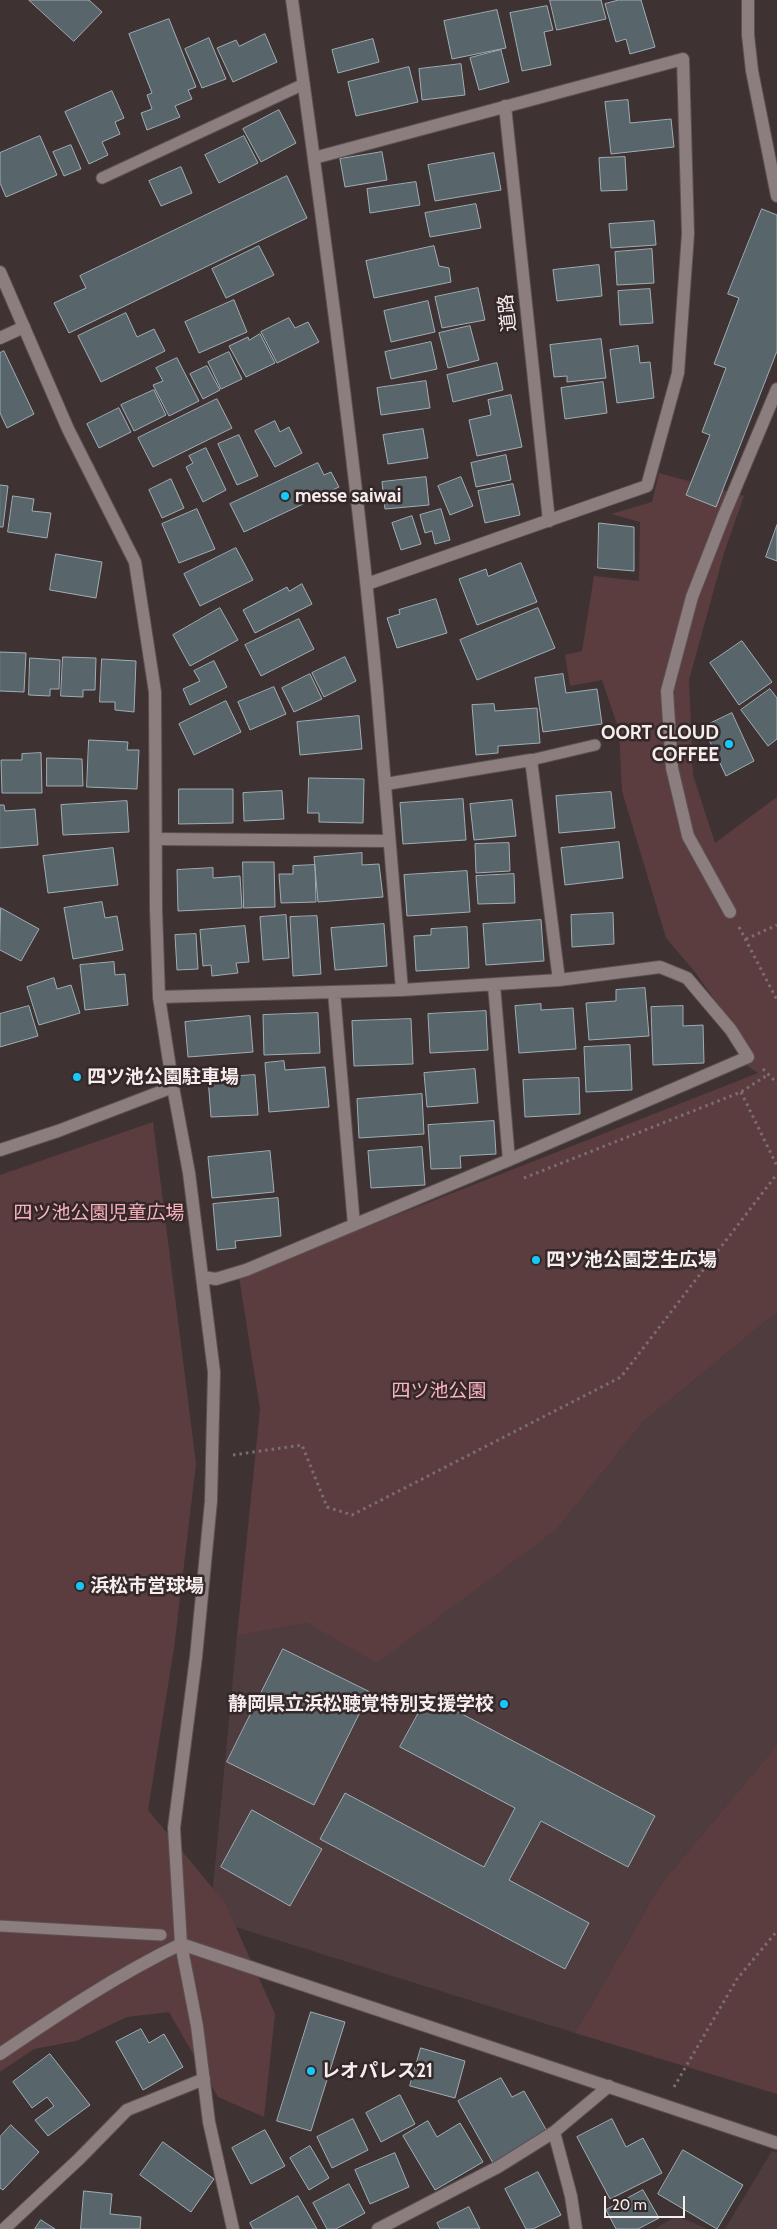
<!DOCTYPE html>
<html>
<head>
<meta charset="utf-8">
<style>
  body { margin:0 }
  #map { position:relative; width:777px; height:2229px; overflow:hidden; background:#3f3233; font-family:Cabin,sans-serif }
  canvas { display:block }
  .scale { position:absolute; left:604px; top:2196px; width:81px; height:22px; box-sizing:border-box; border:2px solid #f6edee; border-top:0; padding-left:6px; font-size:15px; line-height:18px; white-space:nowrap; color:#f6edee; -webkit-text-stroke:4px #342829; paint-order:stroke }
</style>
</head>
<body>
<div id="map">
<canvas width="777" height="2229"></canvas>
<div class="scale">20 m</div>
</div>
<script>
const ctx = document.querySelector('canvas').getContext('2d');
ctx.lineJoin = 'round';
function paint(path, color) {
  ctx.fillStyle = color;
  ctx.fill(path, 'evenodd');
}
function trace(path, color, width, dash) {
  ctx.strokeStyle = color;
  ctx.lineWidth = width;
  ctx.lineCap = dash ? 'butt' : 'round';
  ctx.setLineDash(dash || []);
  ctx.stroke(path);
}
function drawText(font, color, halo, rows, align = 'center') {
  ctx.font = font + ' Cabin,"Noto Sans JP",sans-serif';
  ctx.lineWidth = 5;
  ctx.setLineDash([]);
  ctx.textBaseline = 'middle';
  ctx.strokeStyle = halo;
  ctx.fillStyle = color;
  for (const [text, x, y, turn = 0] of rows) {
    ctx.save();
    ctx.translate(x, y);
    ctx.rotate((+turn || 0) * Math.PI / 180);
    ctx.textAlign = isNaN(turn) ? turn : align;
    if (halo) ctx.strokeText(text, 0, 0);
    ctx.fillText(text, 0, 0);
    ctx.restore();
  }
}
paint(new Path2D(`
  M 777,1312 L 777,1745 L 661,1884 L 575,2033 L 210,1919 L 237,1636 L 307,1623 L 377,1662 L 556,1530 L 643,1422 Z
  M 772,2151 L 777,2153 L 777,2229 L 725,2229 Z
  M 677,2216 L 708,2229 L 654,2229 Z`), '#4f3c3e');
paint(new Path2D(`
  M 659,473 L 744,496 L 724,553 L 689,680 L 693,775 L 715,843 L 777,797 L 777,1312 L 643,1422 L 556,1530 L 377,1663 L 307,1623 L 237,1636 L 260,1409 L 239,1277 L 758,1073 L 740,1061 L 733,1023 L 726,1016 L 695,972 L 666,938 L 622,791 L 619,730 L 602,680 L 570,686 L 565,655 L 582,651 L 594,576 L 639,581 L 640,522 L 611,514 L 652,502 Z
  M 153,1122 L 196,1464 L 174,1648 L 148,1810 L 225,1903 L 275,2014 L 264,2117 L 218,2097 L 169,2012 L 127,2017 L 76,2041 L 34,2049 L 0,2072 L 0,1175 Z
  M 777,1745 L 777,2094 L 575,2033 L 661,1884 Z`), '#5b3d40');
const building = new Path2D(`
  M 29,0 L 89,0 L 102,12 L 74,41 Z
  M 550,0 L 601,0 L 606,19 L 557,30 Z
  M 619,0 L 641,0 L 655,47 L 630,54 L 626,39 L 616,42 L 605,4 Z
  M 547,6 L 553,30 L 544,32 L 551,65 L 522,71 L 510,13 Z
  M 497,10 L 506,48 L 452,59 L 444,21 Z
  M 169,19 L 196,87 L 188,90 L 192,99 L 175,106 L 180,117 L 147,130 L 141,113 L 152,109 L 147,95 L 152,93 L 129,34 Z
  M 265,34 L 277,62 L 233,82 L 217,48 L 236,40 L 239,46 Z
  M 209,38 L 226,79 L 202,88 L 185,49 Z
  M 373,39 L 379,62 L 338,73 L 332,50 Z
  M 501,50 L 509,82 L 479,90 L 470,58 Z
  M 461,64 L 465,95 L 422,100 L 419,69 Z
  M 409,67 L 418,102 L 356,116 L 348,82 Z
  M 112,91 L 124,118 L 115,122 L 120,134 L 102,142 L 108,155 L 89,164 L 65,112 Z
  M 628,100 L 630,123 L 671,119 L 674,147 L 611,154 L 605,102 Z
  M 279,110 L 296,143 L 261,162 L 243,129 Z
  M 40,136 L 57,175 L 6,197 L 0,183 L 0,153 Z
  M 244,136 L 258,163 L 219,183 L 205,155 Z
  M 71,145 L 81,169 L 64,176 L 53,152 Z
  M 382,152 L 387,180 L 345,187 L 340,159 Z
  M 494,153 L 501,190 L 435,201 L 428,165 Z
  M 625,157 L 627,190 L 601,191 L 599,158 Z
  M 181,167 L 192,193 L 161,206 L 149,181 Z
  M 287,176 L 307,218 L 69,333 L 54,303 L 86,288 L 80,276 Z
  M 416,182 L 420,205 L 370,213 L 367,189 Z
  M 476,204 L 481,228 L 430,237 L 425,213 Z
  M 762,209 L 777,215 L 777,351 L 716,507 L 686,495 L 710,435 L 702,432 L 726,368 L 714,364 L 739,298 L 728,294 Z
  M 654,221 L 656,245 L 611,248 L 609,224 Z
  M 259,246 L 274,275 L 226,298 L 212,269 Z
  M 434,246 L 439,266 L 449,268 L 451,282 L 374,298 L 366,261 Z
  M 652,249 L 654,283 L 617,285 L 615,252 Z
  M 599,265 L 602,296 L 557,301 L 553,270 Z
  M 478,288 L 485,320 L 442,328 L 435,297 Z
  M 650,289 L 653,323 L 620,325 L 618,291 Z
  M 234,300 L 247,332 L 199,353 L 185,322 Z
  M 428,301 L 435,332 L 391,342 L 384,311 Z
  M 126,313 L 137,337 L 154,329 L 165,351 L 101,382 L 78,336 Z
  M 289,318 L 295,328 L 308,322 L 319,342 L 277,363 L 261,332 Z
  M 470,326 L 479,360 L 448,368 L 439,333 Z
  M 260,334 L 275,363 L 246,377 L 229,346 L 248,337 L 249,340 Z
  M 601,339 L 606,378 L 567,382 L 567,376 L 554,377 L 550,345 Z
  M 431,342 L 437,369 L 391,379 L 385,352 Z
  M 638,346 L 640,363 L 650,362 L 654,398 L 617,403 L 610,350 Z
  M 4,351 L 34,414 L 7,428 L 0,413 L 0,353 Z
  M 229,352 L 242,379 L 221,389 L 208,362 Z
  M 177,358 L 199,401 L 169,416 L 153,385 L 163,381 L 156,368 Z
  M 497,363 L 503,390 L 453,402 L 447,375 Z
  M 207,366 L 220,390 L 203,399 L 190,374 Z
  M 426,381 L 430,408 L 381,415 L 377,388 Z
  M 603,382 L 607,413 L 565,419 L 561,388 Z
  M 154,390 L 166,415 L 134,431 L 121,405 Z
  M 511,395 L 522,447 L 477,456 L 469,420 L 491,415 L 488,400 Z
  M 217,399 L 232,428 L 153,467 L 138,438 Z
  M 119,408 L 131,432 L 99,448 L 87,424 Z
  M 275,421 L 280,432 L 289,427 L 302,453 L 275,467 L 255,431 Z
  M 423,429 L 428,458 L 388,464 L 383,435 Z
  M 239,435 L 258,476 L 237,485 L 218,444 Z
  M 206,448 L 226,490 L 203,502 L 186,467 L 193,463 L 189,456 Z
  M 506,455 L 511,480 L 476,487 L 471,463 Z
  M 318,463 L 324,475 L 331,472 L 339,487 L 244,532 L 230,504 Z
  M 426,477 L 429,505 L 385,509 L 382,482 Z
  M 461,477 L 473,506 L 450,515 L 438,486 Z
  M 171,479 L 184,508 L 162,518 L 149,490 Z
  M 513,484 L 520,515 L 485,523 L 478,491 Z
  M 0,485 L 8,486 L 3,527 L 0,527 Z
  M 13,496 L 34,499 L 32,511 L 51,513 L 47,538 L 8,532 Z
  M 197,509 L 215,549 L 179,563 L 162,524 Z
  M 441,509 L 450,540 L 435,544 L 432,531 L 425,533 L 420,515 Z
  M 412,516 L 421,544 L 401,550 L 392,523 Z
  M 599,523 L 634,527 L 634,571 L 598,568 Z
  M 777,525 L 777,561 L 766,557 Z
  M 236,548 L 253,580 L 200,606 L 184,574 Z
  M 56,554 L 102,562 L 96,598 L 50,590 Z
  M 521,563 L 537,602 L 477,625 L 459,579 L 486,569 L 488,576 Z
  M 302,584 L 312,604 L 255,633 L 243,610 L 287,587 L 289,591 Z
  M 436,599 L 447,633 L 397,648 L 387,618 L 400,614 L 399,610 Z
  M 220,608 L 238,640 L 190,666 L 173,635 Z
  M 538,608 L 555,648 L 477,680 L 460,640 Z
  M 299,619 L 314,649 L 261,676 L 245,645 Z
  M 742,641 L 772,682 L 739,705 L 710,663 Z
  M 0,652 L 26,653 L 24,692 L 0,691 Z
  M 63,657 L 96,658 L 95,690 L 83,690 L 83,697 L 61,696 Z
  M 345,657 L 356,681 L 324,697 L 312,673 Z
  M 30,658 L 60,660 L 59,689 L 50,689 L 50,696 L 29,695 Z
  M 102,659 L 136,661 L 134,712 L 115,710 L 115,702 L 100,702 Z
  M 214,661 L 227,687 L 190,705 L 183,689 L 200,681 L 194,671 Z
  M 310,674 L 322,699 L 294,712 L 282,688 Z
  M 563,674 L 566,693 L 597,689 L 602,724 L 543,732 L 535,678 Z
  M 274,687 L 286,714 L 250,730 L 238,702 Z
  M 770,689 L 777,698 L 777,739 L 768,746 L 741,710 Z
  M 226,701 L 241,732 L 194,755 L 179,724 Z
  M 494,704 L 495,711 L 537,708 L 540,743 L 498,746 L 498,753 L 476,755 L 472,705 Z
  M 732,713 L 754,761 L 726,776 L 703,727 Z
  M 359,716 L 362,749 L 300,755 L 297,722 Z
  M 89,740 L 128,742 L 127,750 L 139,750 L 137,789 L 87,787 Z
  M 41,753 L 42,793 L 2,793 L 1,760 L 22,760 L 22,754 Z
  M 47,758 L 82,759 L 83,786 L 47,786 Z
  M 309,778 L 364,779 L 363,823 L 319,822 L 319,813 L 308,813 Z
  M 179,789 L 233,789 L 233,823 L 179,824 Z
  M 282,791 L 284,819 L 244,821 L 243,793 Z
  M 611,792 L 615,828 L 559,833 L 556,796 Z
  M 463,799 L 466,840 L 403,844 L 400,803 Z
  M 512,800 L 516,836 L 474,840 L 470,804 Z
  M 127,801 L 129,832 L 63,835 L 61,805 Z
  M 0,805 L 4,805 L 5,811 L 35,809 L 38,845 L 0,848 Z
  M 619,842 L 623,878 L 565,885 L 561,848 Z
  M 509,843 L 510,871 L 476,873 L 475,844 Z
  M 113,848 L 118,885 L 48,893 L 43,856 Z
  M 362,853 L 362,865 L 379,864 L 383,897 L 318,902 L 314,857 Z
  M 243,862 L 274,862 L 275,907 L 244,908 Z
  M 315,865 L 316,902 L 281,903 L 279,874 L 293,874 L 293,866 Z
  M 213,868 L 213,878 L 240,876 L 242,908 L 178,911 L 177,870 Z
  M 467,871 L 470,912 L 407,916 L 404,875 Z
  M 514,874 L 515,903 L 478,904 L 476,876 Z
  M 102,902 L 105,918 L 117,916 L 123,950 L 73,959 L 64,908 Z
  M 1,908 L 39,929 L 21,961 L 0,950 Z
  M 613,913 L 614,944 L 572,947 L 571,915 Z
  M 286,915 L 289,958 L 263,960 L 260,917 Z
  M 317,916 L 321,974 L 293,976 L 290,917 Z
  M 541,920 L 544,961 L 486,965 L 483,924 Z
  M 384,924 L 387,966 L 335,970 L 331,928 Z
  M 245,926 L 249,962 L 236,963 L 238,973 L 212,976 L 211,965 L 203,966 L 200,930 Z
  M 467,927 L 469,968 L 416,971 L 414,936 L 431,935 L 431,929 Z
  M 196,934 L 198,969 L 177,970 L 175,935 Z
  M 114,962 L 115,975 L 125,974 L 128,1005 L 85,1010 L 80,965 Z
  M 54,978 L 57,989 L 71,985 L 80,1013 L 39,1025 L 27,987 Z
  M 645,988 L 649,1036 L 589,1040 L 586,1003 L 616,1001 L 616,990 Z
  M 541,1004 L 541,1010 L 573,1008 L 576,1049 L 519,1053 L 515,1006 Z
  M 29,1006 L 38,1036 L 0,1047 L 0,1014 Z
  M 683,1006 L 683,1026 L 703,1025 L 704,1063 L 653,1065 L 651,1007 Z
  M 486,1011 L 488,1050 L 430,1053 L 428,1014 Z
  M 318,1013 L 320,1053 L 264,1055 L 263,1015 Z
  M 250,1016 L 253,1052 L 188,1057 L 185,1022 Z
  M 411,1019 L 413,1064 L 354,1066 L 352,1021 Z
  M 630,1045 L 632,1090 L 586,1092 L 584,1047 Z
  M 284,1061 L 285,1070 L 325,1067 L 329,1107 L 269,1112 L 265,1063 Z
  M 475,1069 L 478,1103 L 427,1107 L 424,1073 Z
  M 255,1075 L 258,1115 L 211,1117 L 208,1078 Z
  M 579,1078 L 580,1114 L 525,1117 L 523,1080 Z
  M 422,1094 L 424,1134 L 359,1138 L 357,1099 Z
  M 494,1121 L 496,1154 L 460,1156 L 461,1168 L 431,1169 L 428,1125 Z
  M 422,1147 L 425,1185 L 371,1188 L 368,1151 Z
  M 270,1151 L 274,1192 L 212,1198 L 208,1157 Z
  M 278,1198 L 281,1236 L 235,1241 L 236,1248 L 217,1250 L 213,1204 Z
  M 283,1649 L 370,1692 L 314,1805 L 227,1762 Z
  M 428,1696 L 655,1816 L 628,1867 L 541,1821 L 509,1880 L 589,1923 L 565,1969 L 320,1839 L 345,1793 L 484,1867 L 515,1808 L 400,1747 Z
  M 252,1810 L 322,1849 L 290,1906 L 221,1867 Z
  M 311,2012 L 345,2022 L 311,2131 L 277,2121 Z
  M 141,2029 L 149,2043 L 164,2034 L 183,2067 L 143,2090 L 116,2042 Z
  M 421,2048 L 465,2061 L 455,2098 L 410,2086 Z
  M 50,2054 L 90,2105 L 48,2136 L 35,2120 L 54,2106 L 47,2097 L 32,2108 L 13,2082 Z
  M 501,2078 L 512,2097 L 524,2091 L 548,2133 L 493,2163 L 458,2101 Z
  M 400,2095 L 415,2124 L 381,2142 L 366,2113 Z
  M 353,2119 L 368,2150 L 332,2168 L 317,2137 Z
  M 612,2119 L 626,2147 L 643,2138 L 662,2173 L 610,2199 L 577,2137 Z
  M 428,2121 L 437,2137 L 460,2123 L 483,2162 L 435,2190 L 403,2136 Z
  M 11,2125 L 39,2152 L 3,2190 L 0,2188 L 0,2137 Z
  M 265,2130 L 285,2166 L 251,2184 L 232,2148 Z
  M 163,2142 L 214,2179 L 191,2212 L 140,2175 Z
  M 310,2146 L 329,2178 L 309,2190 L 290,2158 Z
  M 683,2150 L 743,2185 L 717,2229 L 658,2194 Z
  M 395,2153 L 409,2187 L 370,2204 L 355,2170 Z
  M 538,2172 L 561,2215 L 533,2229 L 526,2229 L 505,2189 Z
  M 349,2184 L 365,2213 L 336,2229 L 327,2229 L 313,2203 Z
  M 643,2190 L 659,2218 L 638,2229 L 616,2229 L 606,2210 Z
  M 84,2191 L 112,2194 L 110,2214 L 141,2217 L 140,2229 L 81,2229 Z
  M 298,2196 L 317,2229 L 253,2229 L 250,2223 Z
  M 469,2207 L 480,2229 L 440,2229 L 437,2223 Z
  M 41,2220 L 55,2229 L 35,2229 Z`);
paint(building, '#58656b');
trace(building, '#9faeb4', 1);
const service = new Path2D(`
  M 102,178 L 304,84
  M 531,760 L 595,745
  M 0,1926 L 161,1935`);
const minor = new Path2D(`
  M 748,0 L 748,35 L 752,71 L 777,196
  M 505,106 L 549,521
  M 314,158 L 683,59 L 688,234 L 678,373 L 647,486 L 367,584
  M 0,338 L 24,327
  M 386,784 L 531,760 L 559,980
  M 157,839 L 389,841
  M 730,912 L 688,836 L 672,768 L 667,691 L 692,597 L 724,515 L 777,389
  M 494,985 L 509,1160
  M 334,992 L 354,1225
  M 159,997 L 402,990 L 377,689
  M 0,1150 L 58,1131 L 173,1087
  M 203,1277 L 216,1279 L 246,1270 L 509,1160 L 748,1057 L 731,1030 L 687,978 L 660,967 L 559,980 L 402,990
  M 181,1944 L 197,2026 L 209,2122 L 233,2229
  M 554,2132 L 571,2196 L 576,2229
  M 4,2229 L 79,2159 L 127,2110 L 204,2079
  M 378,2229 L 498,2167 L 554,2132 L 609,2086`);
const tertiary = new Path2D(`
  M 292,0 C 324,229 355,459 377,689
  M 0,272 L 68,429 L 135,562 L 155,692 L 156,909 L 159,997 L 173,1087 L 189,1173 L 214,1372 L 211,1501 L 196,1657 L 174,1828 L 181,1944
  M 0,2054 C 59,2014 117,1975 181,1944 L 777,2143`);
trace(service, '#5b5152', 13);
trace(minor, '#5b5152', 14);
trace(tertiary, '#5b5152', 14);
trace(new Path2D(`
  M 739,927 L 777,1000
  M 746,939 L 777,925
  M 763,1069 L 777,1083
  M 741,1092 L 777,1166
  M 524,1178 L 741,1092 L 769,1074
  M 233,1455 L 302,1445 L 327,1507 L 352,1515 L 621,1377 L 777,1174
  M 674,2087 L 737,1979 L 777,1931`), '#7a6f70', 3, [2.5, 4]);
trace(service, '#8c7d7e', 11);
trace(minor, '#8c7d7e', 12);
trace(tertiary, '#8c7d7e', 12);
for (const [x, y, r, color] of [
  [285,496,5,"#15cafb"],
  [729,744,5,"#15cafb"],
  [77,1077,5,"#15cafb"],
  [536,1260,5,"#15cafb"],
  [80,1586,5,"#15cafb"],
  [504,1704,5,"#15cafb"],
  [311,2071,5,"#15cafb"]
]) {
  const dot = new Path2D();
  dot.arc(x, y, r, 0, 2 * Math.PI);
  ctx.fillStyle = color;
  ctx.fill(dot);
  trace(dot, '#342829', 2);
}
drawText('19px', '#f6edee', '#342829', [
  ["道路",508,313,-96]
]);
drawText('bold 19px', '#f6edee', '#342829', [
  ["messe saiwai",295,496],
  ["OORT CLOUD",719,733,"right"],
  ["COFFEE",719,755,"right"],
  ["四ツ池公園駐車場",87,1077],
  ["四ツ池公園芝生広場",546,1260],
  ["浜松市営球場",90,1586],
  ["静岡県立浜松聴覚特別支援学校",494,1704,"right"],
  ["レオパレス21",321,2071]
], 'left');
drawText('19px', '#f9b2bb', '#342829', [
  ["四ツ池公園児童広場",99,1213],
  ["四ツ池公園",439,1391]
]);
</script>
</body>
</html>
